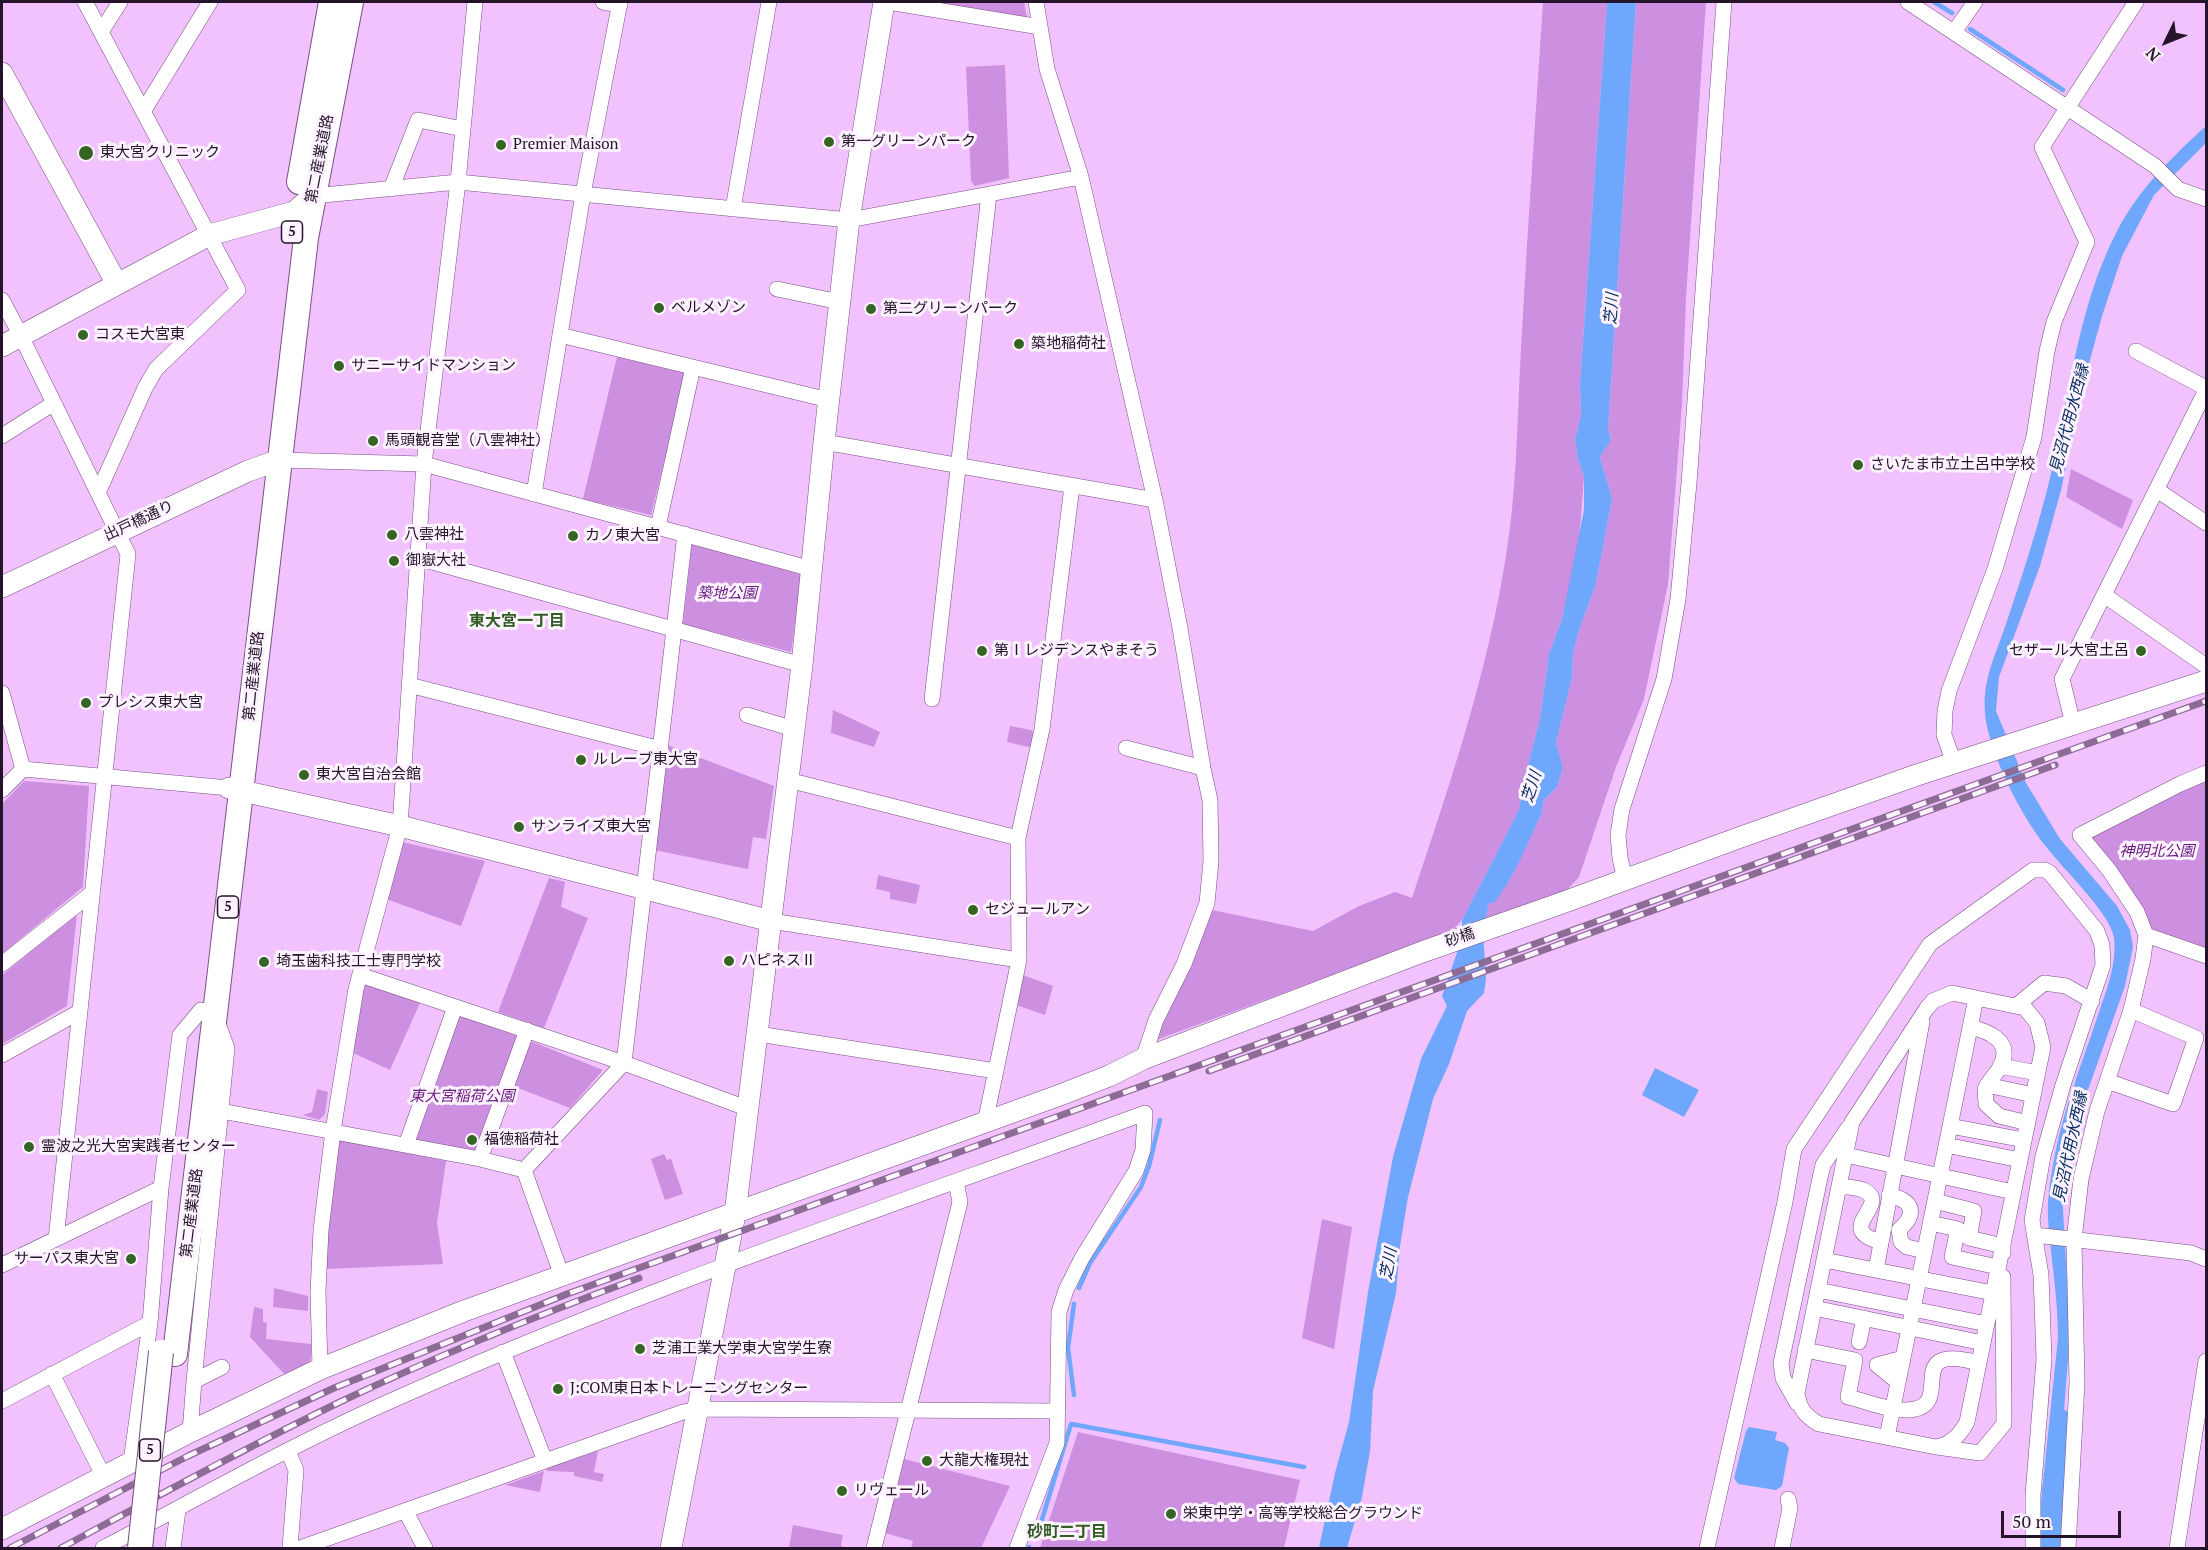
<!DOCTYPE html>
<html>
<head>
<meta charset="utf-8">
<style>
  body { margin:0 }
  #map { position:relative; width:2208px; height:1550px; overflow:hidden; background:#f1c2fe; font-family:"PT Serif",serif }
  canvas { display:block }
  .frame { position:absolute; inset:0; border:3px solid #241329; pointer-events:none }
  .north { position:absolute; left:2136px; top:12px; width:60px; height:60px; -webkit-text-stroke:4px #fcf3ff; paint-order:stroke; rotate:227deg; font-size:16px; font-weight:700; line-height:24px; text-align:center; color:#241329 }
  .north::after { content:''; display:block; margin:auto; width:21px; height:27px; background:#241329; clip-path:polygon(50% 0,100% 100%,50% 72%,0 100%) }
  .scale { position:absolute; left:2001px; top:1511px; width:120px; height:27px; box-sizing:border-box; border:3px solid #241329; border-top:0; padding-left:8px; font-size:18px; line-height:21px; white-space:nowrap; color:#241329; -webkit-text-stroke:4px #fcf3ff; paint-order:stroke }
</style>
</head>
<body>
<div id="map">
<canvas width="2208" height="1550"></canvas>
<div class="frame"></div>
<div class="north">N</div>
<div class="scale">50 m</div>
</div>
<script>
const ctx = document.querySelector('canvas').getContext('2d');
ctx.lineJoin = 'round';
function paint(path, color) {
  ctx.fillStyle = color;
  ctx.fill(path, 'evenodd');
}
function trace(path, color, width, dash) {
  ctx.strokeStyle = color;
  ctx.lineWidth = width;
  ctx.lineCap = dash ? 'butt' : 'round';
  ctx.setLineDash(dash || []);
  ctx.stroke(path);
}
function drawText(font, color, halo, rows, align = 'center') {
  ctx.font = font + ' "PT Serif","Noto Sans JP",serif';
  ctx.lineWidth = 6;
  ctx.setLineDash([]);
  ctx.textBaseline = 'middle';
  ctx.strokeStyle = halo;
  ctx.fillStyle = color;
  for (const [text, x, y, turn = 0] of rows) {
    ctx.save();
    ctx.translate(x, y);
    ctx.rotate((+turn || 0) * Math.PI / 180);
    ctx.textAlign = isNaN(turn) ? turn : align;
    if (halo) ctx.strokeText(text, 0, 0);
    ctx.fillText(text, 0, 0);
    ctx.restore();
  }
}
paint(new Path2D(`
  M 931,2 L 1024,2 L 1027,17 Z
  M 1543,2 L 1607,2 L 1580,384 L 1581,415 L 1575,439 L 1578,459 L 1584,477 L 1579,542 L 1562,619 L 1549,654 L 1540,719 L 1523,784 L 1519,810 L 1462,920 L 1452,931 L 1156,1040 L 1212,910 L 1313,931 L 1359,906 L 1395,892 L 1412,898 C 1448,790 1485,681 1504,568 C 1518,490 1517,410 1522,331 C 1528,221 1536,111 1543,2 Z
  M 1636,2 L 1706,2 L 1686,297 L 1682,404 L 1668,584 L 1644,699 L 1616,767 L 1579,877 L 1566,891 L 1485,920 L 1489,903 L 1508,883 L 1541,815 L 1544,800 L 1557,787 L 1563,768 L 1556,743 L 1572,678 L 1573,654 L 1579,630 L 1596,584 L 1612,499 L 1600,457 L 1611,439 L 1608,429 Z
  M 1005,65 L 1009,178 L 975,186 L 971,181 L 966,67 Z
  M 617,357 L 686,373 L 651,515 L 583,499 Z
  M 2071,469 L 2133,500 L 2122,529 L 2066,497 Z
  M 692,542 L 802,575 L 791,652 L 683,624 Z
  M 833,710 L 880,732 L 874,747 L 831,733 Z
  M 1010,726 L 1031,730 L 1036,736 L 1033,748 L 1007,742 Z
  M 667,745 L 774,786 L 766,839 L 753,837 L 748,869 L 654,850 Z
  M 2206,773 L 2206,956 L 2146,935 L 2080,835 Z
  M 24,781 L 89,786 L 83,887 L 2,954 L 2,804 Z
  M 402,842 L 485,861 L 461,926 L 386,899 Z
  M 878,875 L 920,885 L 916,904 L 890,899 L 890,892 L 876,889 Z
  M 549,878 L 565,882 L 561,907 L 588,918 L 544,1028 L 498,1012 Z
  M 77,914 L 67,1006 L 2,1044 L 2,975 Z
  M 1023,975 L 1053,986 L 1045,1015 L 1016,1005 Z
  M 370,982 L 420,1003 L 390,1070 L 349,1051 L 364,985 Z
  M 459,1015 L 517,1036 L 475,1151 L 413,1140 Z
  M 528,1040 L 603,1070 L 570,1108 L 510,1085 Z
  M 317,1089 L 328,1092 L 325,1114 L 319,1120 L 303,1115 L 312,1112 Z
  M 340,1139 L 446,1161 L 437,1223 L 443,1264 L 325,1269 L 335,1143 Z
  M 664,1154 L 667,1160 L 671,1159 L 683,1194 L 665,1200 L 651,1159 Z
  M 1322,1219 L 1352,1227 L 1334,1349 L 1302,1338 Z
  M 274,1288 L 308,1296 L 308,1311 L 273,1307 Z
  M 254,1307 L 263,1309 L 263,1322 L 267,1323 L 266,1339 L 311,1344 C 312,1369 308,1367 287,1377 L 250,1337 Z
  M 1078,1432 L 1300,1480 L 1284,1548 L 1040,1548 Z
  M 598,1451 L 594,1472 L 604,1474 L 602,1482 L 574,1476 L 574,1472 L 547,1471 L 546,1468 Z
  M 904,1459 L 1010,1486 L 981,1548 L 911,1548 L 913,1541 L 885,1533 Z
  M 544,1471 L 540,1492 L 505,1485 Z
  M 793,1525 L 843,1535 L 841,1546 L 847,1548 L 789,1548 Z`), '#cd8fdf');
paint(new Path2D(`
  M 1607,2 L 1636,2 L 1608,429 L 1611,440 L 1600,457 L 1612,499 L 1596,584 L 1579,630 L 1573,654 L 1572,678 L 1556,743 L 1563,768 L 1557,787 L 1544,800 L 1541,815 L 1520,860 L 1508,883 L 1494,903 L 1489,903 L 1483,931 L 1486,979 L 1484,993 L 1467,1011 L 1449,1064 L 1433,1099 L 1408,1197 L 1400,1246 L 1396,1293 L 1373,1391 L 1370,1451 L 1362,1497 L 1347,1548 L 1319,1548 L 1335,1473 L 1349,1422 L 1368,1292 L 1393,1157 L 1421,1059 L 1447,1006 L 1442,996 L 1462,938 L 1462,920 L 1519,810 L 1523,784 L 1540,719 L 1549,654 L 1562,619 L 1584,510 L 1584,477 L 1578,459 L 1575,439 L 1581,415 L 1580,384 Z
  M 2206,126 L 2206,143 L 2154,195 L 2122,256 L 2102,316 L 2084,382 L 2061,490 L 2040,566 L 1999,677 L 1996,711 L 2026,783 L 2060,839 L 2117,906 L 2130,930 L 2133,947 L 2125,986 L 2079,1115 L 2062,1192 L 2070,1333 L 2064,1411 L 2058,1455 L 2053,1535 L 2054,1548 L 2041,1548 L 2041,1501 L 2058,1338 C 2058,1298 2051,1259 2048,1219 C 2047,1198 2051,1175 2055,1154 C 2064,1107 2083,1061 2098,1015 C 2106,991 2117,965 2114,938 C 2111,914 2064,870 2048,849 C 2024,820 2001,775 1990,738 C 1985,722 1983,704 1986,686 C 1990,664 1999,645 2006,624 C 2020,582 2034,540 2045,498 C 2069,409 2074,314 2117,231 C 2139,189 2172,157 2206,126 Z
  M 1655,1068 L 1699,1090 L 1684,1117 L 1642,1095 Z
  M 1749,1427 L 1777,1432 L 1775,1440 L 1785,1443 L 1789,1448 L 1782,1486 L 1776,1490 L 1738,1484 L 1734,1478 L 1746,1431 Z`), '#6fa7fd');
trace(new Path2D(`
  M 1934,2 L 1952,13
  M 1970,29 L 2063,90
  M 1079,1288 L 1090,1263 L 1141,1187 L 1149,1166 L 1160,1120
  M 1074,1304 L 1068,1348 L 1074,1395
  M 1037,1536 L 1071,1424 L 1304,1467
  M 1029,1548 L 1029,1547`), '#6fa7fd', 4.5);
trace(new Path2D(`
  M 2057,1548 L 2061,1417`), '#6fa7fd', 16);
const street = new Path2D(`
  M 85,2 L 238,290 L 156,369 L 145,388 L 98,493
  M 603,2 L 620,5
  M 888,2 L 1040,27
  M 1036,2 L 1047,69 L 1081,177 L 1155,500 L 1180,628 L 1203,768 L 1210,800 L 1211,861 L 1207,903 L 1184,964 L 1156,1020 L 1143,1059
  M 1908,2 L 2155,166 L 2178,189 L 2206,199
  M 101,32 L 120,2
  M 1954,32 L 1975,2
  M 144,110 L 210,2
  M 391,189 L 418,120 L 463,129
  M 313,196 L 458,182 L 849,220 L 1081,177
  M 733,209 L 769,2
  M 777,289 L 840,302
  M 2,300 L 21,336 L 128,554 L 56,1239
  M 560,335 L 829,400
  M 2136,351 L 2206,388
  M 2,436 L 54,403
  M 824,442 L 1155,500
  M 279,460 L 424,464 L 812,569
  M 2157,490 L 2206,523
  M 534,494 L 583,194 L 620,2
  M 658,527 L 693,367
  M 418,558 L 802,665
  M 2104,595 L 2206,666
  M 409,685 L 661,749
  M 2,693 L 23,769
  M 932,699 L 989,194
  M 747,715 L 794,729
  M 2073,724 L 2062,679 L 2206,390
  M 1126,748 L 1203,768
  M 1954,763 L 1944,735 L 1945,711 L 1949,691 L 1995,569 L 2034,437 L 2047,351 L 2054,322 L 2087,242 L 2042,147 L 2136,2
  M 788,780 L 1018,838
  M 2,790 L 23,769 L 229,788
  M 1625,880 L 1620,858 L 1618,835 L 1622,809 L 1664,679 L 1678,599 L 1689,483 L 1724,2
  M 771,921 L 1019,960
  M 2146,935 L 2206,956
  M 2,964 L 92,893
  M 360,975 L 624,1063 L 685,534
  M 1952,993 L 2025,1008 L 2037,1023 L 2043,1047 L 1967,1422 C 1960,1435 1950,1445 1936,1447 L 1819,1424 C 1805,1416 1799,1408 1797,1393 L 1852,1122 L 1927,1008 L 1933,1001 Z
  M 2016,1006 L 2044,983 L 2066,986 L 2092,1001
  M 1970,1027 C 1988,1031 2013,1041 2001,1065 C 1997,1074 1989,1080 1985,1089 L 1986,1104 L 1999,1116 L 2028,1123
  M 758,1034 L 996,1071
  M 2,1055 L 79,1012
  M 2000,1066 L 2038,1073
  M 2107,1081 L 2173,1104 L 2196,1038 L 2131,1010
  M 1987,1085 L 2033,1095
  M 221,1111 L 480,1159 L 524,1170 L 562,1276
  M 985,1123 L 1019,960 L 1018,838 L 1042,729 L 1072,486
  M 1950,1126 L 2024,1140
  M 406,1145 L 455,1007
  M 1946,1145 L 2020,1160
  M 1846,1155 L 2013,1192
  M 480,1159 L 527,1030
  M 524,1170 L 624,1063 L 749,1109
  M 1839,1186 C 1846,1187 1856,1187 1863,1190 C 1894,1204 1831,1229 1881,1242
  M 1889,1196 C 1901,1197 1915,1204 1909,1218 C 1907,1223 1902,1226 1899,1230 L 1901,1242 L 1907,1247 L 1925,1251
  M 1935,1201 L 1974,1211 L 1969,1238 L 2003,1246 L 2003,1253
  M 1930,1223 L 1958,1229 L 1952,1257 L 1998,1267
  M 2035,1235 L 2191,1253 L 2206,1259
  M 1824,1260 L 1993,1293
  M 2,1265 L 161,1188
  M 1876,1270 L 1922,1022
  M 1818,1290 L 1987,1324
  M 1814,1308 L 1983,1343
  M 1859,1342 L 1864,1318
  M 1805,1350 L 1855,1360 L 1848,1397 C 1866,1401 1888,1411 1907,1410 C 1960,1408 1897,1341 1979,1363
  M 503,1352 L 545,1461
  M 320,1369 L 318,1292 L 321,1230 L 333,1131 L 356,989 L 400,826 L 424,464 L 458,182 L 475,2
  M 52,1374 L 104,1477
  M 194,1381 L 222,1367
  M 1898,1382 L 1877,1365 L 1903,1358
  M 2,1401 L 150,1323
  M 1797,1403 L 1783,1378 L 1781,1363 L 1820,1178 L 1823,1165 L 1848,1128
  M 190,1432 L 194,1381 L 227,1048 L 217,1021
  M 1887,1437 L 1976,998
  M 1937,1447 L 1980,1453 L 2004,1424 L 2003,1277
  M 288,1451 L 296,1470 L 290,1548
  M 131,1462 L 150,1323 L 161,1188 L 180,1035 L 201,1010
  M 406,1512 L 425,1548
  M 103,1548 C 193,1501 283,1450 375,1408 C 624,1295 888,1207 1145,1113 L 1143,1150 L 1136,1171 L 1082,1258 L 1066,1290 L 1059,1312 L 1057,1443 L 1017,1548
  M 173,1548 L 178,1510
  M 300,1548 L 683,1412 L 698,1409 L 1058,1411
  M 874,1548 L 960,1202 L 956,1182
  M 1707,1548 L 1785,1202 L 1794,1149 L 1930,944 L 2033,870 L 2045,870 L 2050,873 L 2097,931 L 2102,945 L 2103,965 L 2063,1085 L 2043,1156 L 2032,1220 L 2041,1275 L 2044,1359 L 2033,1495 L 2033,1548
  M 1782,1548 L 1790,1508 L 1788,1499
  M 2068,1548 L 2077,1383 L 2074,1240 L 2081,1179 L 2097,1111 L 2131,1010 L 2143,959 L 2146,935 L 2137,912 L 2109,870 L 2080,835 L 2180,784 L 2206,773
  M 2177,1548 L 2206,1361`);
const secondary = new Path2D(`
  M 2,73 L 117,284
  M 2,346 L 209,235 L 294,212 L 313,196
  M 2,587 L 248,471 L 279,460
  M 229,788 L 400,826 L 771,921
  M 2,1529 L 190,1432 L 320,1369 L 464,1311 L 1060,1095 L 1109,1076 L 1143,1059 L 1422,952 L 1559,904 L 1741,837 L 1917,775 L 2206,681
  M 671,1548 L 735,1214 L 802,665 L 824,442 L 849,220 L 884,2`);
const primary = new Path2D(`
  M 299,182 L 331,2
  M 175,1354 L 306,238 L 351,2`);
trace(street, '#794f85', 16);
trace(secondary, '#794f85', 22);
trace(primary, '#794f85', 26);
trace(street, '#fff', 15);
trace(secondary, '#fff', 21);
trace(primary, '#fff', 24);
const rail = new Path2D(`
  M 1209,1071 L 2055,765
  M 10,1548 L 188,1456 L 334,1388 L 567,1294 L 2206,701
  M 61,1548 C 154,1498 247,1447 342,1401 C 439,1355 538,1315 639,1278`);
trace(rail, '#8c6c95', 7);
trace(rail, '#fcf3ff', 4.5, [14]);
const primaryBridge = new Path2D(`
  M 140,1548 L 161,1352`);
trace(primaryBridge, '#794f85', 26, []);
trace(primaryBridge, '#fff', 24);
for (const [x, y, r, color] of [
  [829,142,6,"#356424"],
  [501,145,6,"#356424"],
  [86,153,8,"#356424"],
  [659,308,6,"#356424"],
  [871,309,6,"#356424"],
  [83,335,6,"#356424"],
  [1019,344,6,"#356424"],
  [339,366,6,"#356424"],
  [373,441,6,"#356424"],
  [1858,465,6,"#356424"],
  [392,535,6,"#356424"],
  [573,536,6,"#356424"],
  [394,561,6,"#356424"],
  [982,651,6,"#356424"],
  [2141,651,6,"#356424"],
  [86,703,6,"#356424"],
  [581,760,6,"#356424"],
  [304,775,6,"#356424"],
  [519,827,6,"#356424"],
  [973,910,6,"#356424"],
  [729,961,6,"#356424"],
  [264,962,6,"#356424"],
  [472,1140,6,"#356424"],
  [29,1147,6,"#356424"],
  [131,1259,6,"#356424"],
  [640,1349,6,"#356424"],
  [558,1389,6,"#356424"],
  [927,1461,6,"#356424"],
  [842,1491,6,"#356424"],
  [1171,1514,6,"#356424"]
]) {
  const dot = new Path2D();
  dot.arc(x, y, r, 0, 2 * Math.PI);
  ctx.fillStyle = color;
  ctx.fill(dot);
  trace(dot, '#fcf3ff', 2);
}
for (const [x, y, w] of [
  [292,232,21],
  [228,907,21],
  [150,1450,21]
]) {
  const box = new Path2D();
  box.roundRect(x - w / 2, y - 11, w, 22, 4.5);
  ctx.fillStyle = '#fcf3ff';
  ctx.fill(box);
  trace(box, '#241329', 1.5);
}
drawText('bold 14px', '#241329', null, [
  ["5",292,232],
  ["5",228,907],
  ["5",150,1450]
]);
drawText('15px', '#241329', '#fcf3ff', [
  ["第一グリーンパーク",841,142],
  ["Premier Maison",513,145],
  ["東大宮クリニック",100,153],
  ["ベルメゾン",671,308],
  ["第二グリーンパーク",883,309],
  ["コスモ大宮東",95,335],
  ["築地稲荷社",1031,344],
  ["サニーサイドマンション",351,366],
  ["馬頭観音堂（八雲神社）",385,441],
  ["さいたま市立土呂中学校",1870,465],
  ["八雲神社",404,535],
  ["カノ東大宮",585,536],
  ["御嶽大社",406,561],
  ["第Ⅰレジデンスやまそう",994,651],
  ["セザール大宮土呂",2129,651,"right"],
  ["プレシス東大宮",98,703],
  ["ルレーブ東大宮",593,760],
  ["東大宮自治会館",316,775],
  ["サンライズ東大宮",531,827],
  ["セジュールアン",985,910],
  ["ハピネスⅡ",741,961],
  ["埼玉歯科技工士専門学校",276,962],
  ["福徳稲荷社",484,1140],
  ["霊波之光大宮実践者センター",41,1147],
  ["サーパス東大宮",119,1259,"right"],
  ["芝浦工業大学東大宮学生寮",652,1349],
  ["J:COM東日本トレーニングセンター",570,1389],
  ["大龍大権現社",939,1461],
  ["リヴェール",854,1491],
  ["栄東中学・高等学校総合グラウンド",1183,1514]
], 'left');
drawText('15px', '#241329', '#fcf3ff', [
  ["第二産業道路",320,159,-79],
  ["出戸橋通り",139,521,-25],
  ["第二産業道路",254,676,-84],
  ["砂橋",1460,938,-19],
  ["第二産業道路",192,1213,-83]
]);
drawText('italic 15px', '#6a177f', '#fcf3ff', [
  ["築地公園",727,594],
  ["神明北公園",2157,852],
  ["東大宮稲荷公園",462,1097]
]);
drawText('italic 16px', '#062b5e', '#fcf3ff', [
  ["芝川",1612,309,-86],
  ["見沼代用水西縁",2070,419,-75],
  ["芝川",1532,787,-72],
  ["見沼代用水西縁",2071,1147,-78],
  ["芝川",1389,1264,-80]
]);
drawText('bold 16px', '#325d23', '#fcf3ff', [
  ["東大宮一丁目",517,621],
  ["砂町二丁目",1067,1532]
]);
</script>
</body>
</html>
